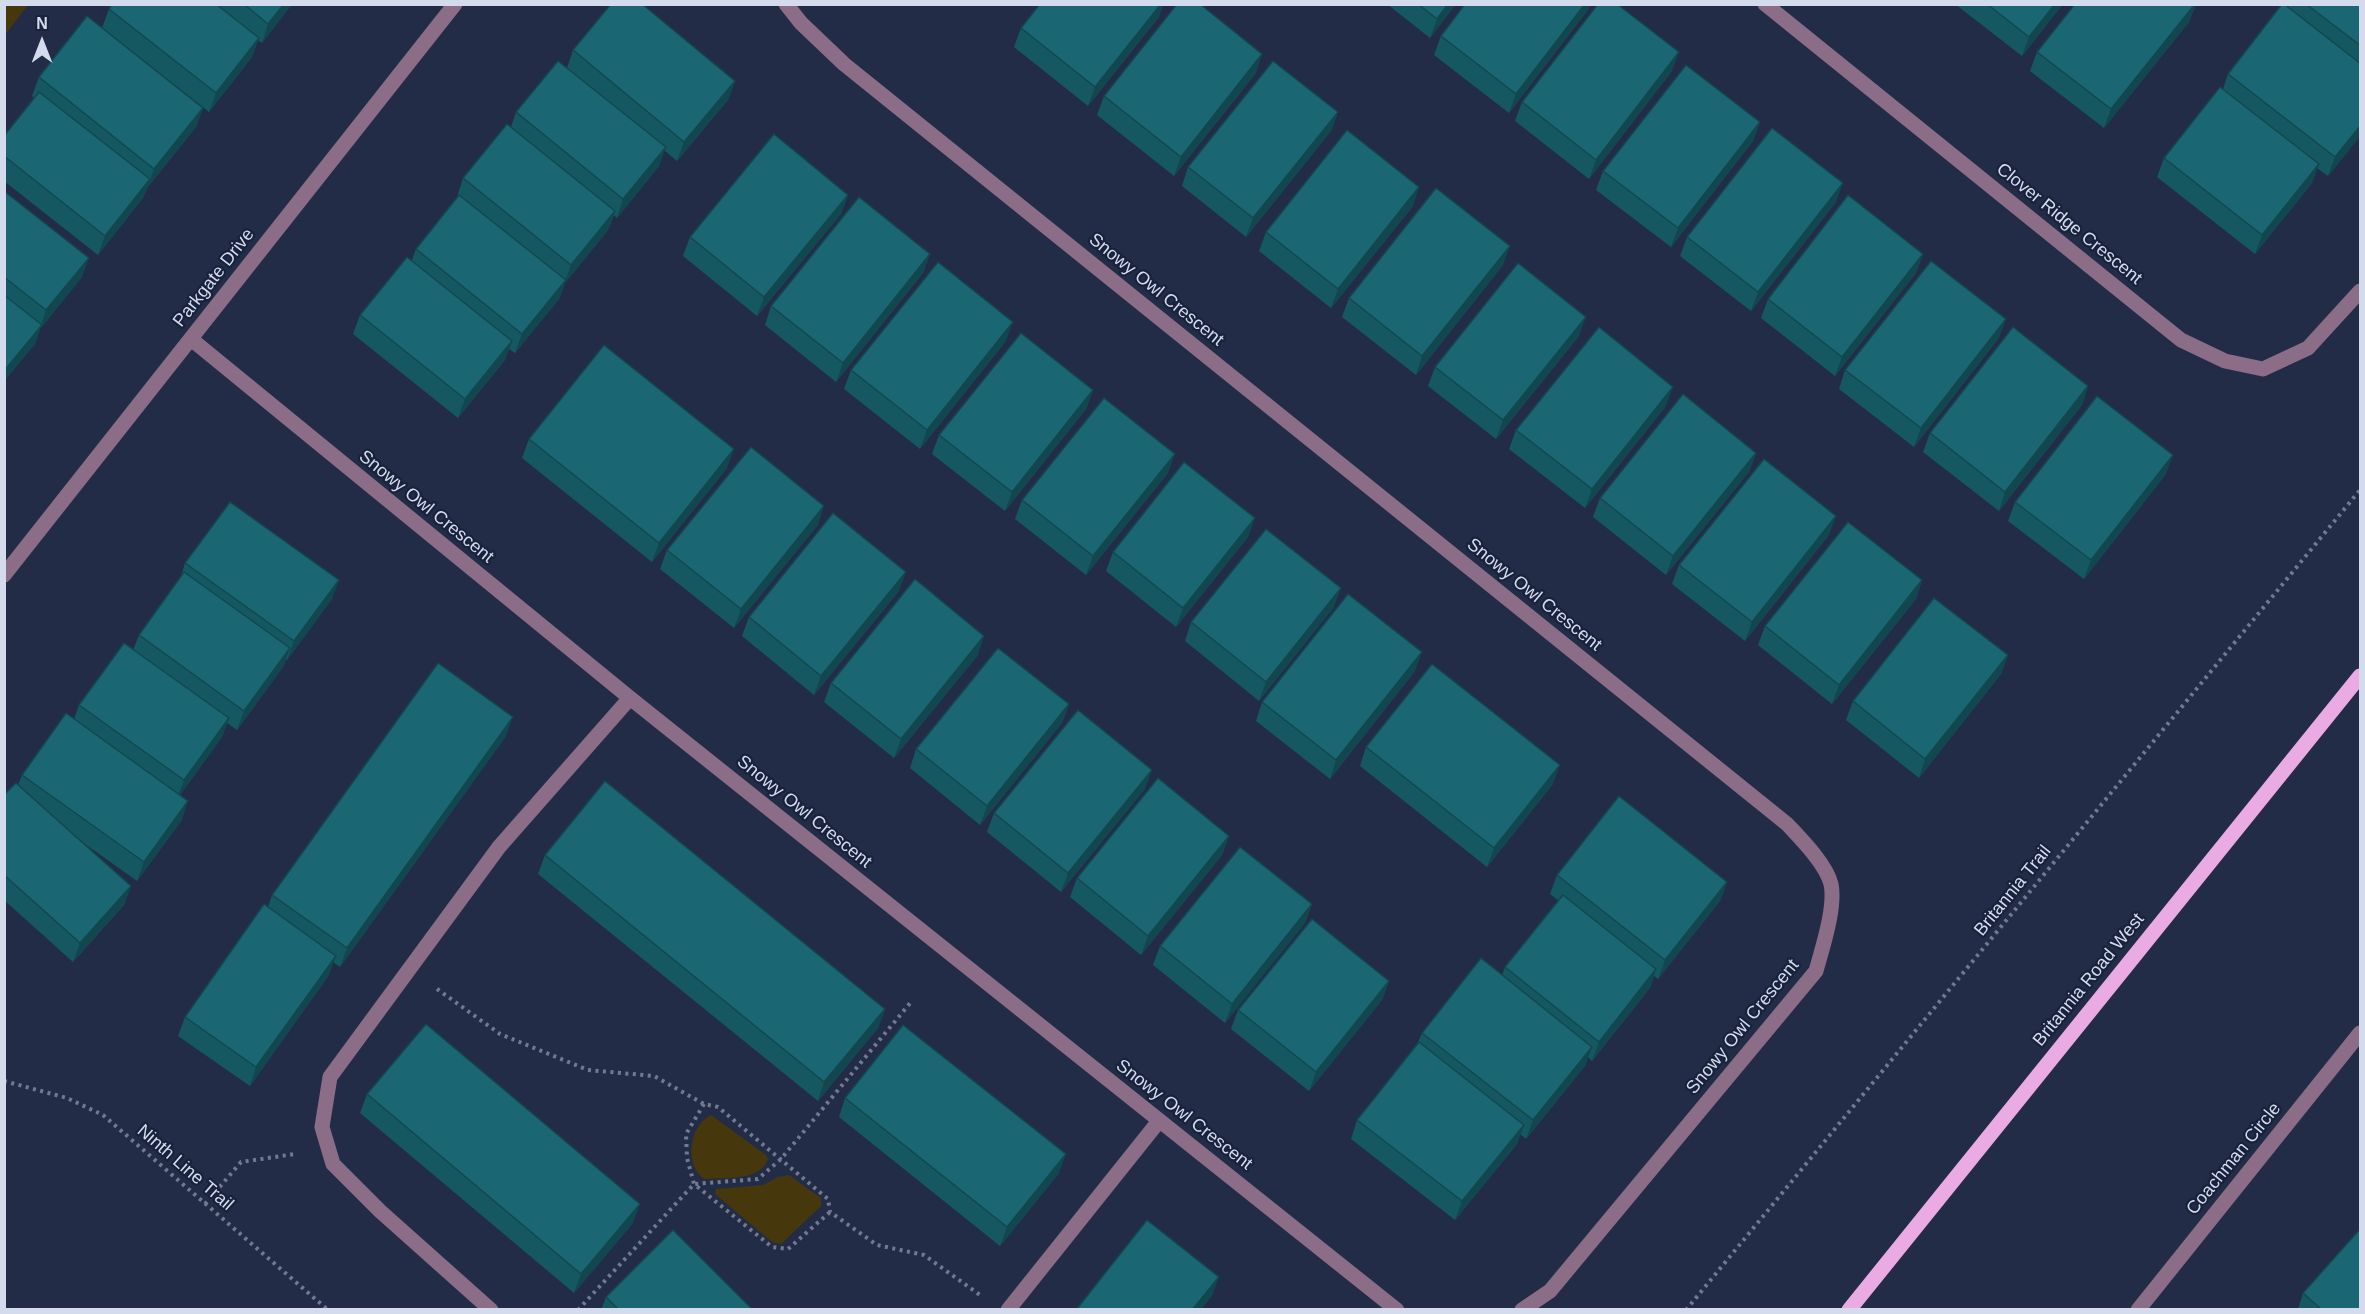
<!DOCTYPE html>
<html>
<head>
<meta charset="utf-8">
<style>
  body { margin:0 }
  #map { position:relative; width:2365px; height:1314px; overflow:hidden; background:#232c47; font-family:Helvetica,sans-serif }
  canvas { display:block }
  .frame { position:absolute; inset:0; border:6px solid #d4dbed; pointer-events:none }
  .north { position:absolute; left:12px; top:12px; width:60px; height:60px; -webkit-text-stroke:4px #19223c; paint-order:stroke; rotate:0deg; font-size:16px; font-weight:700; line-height:24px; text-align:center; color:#d4dbed }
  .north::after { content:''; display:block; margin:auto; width:21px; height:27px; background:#d4dbed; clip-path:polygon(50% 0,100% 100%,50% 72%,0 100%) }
</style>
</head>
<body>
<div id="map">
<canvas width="2365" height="1314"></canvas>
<div class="frame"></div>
<div class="north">N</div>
</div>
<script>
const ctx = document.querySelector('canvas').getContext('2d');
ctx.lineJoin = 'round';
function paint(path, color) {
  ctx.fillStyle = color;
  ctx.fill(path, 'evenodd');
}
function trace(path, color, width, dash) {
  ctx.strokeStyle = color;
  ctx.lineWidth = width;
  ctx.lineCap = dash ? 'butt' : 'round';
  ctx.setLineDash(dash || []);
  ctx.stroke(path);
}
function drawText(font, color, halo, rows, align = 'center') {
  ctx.font = font + ' Helvetica,sans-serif';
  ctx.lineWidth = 4.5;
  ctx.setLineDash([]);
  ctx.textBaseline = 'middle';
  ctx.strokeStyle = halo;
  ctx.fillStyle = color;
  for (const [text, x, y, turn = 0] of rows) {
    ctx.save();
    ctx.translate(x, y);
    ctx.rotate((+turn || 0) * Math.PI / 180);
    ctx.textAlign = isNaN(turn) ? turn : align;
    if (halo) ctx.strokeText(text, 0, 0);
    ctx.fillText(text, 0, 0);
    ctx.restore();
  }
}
paint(new Path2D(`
  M 5,4 L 28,5 L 5,35 L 4,5 Z
  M 711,1115 L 766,1155 L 768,1159 C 760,1182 724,1177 704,1179 C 684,1165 689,1125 711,1115 Z
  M 789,1175 L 821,1198 L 821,1206 L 781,1244 L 772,1242 L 715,1194 L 716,1189 L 763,1185 L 778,1177 Z`), '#46370c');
trace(new Path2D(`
  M 437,989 L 500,1034 L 588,1070 L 654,1076 L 704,1104 L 718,1107 L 828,1199 L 830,1212 L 877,1245 L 924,1255 L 980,1295
  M 4,1081 L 67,1098 L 103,1115 L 328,1310
  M 704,1104 L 686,1134 L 687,1158 L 694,1184 L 772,1247 L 788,1249 L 830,1212
  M 205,1204 L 241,1162 L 295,1154
  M 578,1310 L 694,1184 L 758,1179 L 781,1159 L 911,1002
  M 1686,1310 L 2360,490`), '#727a91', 4, [3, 4.5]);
trace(new Path2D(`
  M 786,4 L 801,23 L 844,64 L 1787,824 C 1801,839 1826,864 1831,884 C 1836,907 1822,949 1816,971 L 1550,1291 L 1522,1310
  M 1765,4 L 2181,340 L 2225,361 L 2263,369 L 2308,348 L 2360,291
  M 191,339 L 630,698 L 1397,1310
  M 4,575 L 455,4
  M 491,1310 L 380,1211 L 333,1164 L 322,1127 L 330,1077 L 499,847 L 630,698
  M 1008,1310 L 1159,1121
  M 2138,1310 L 2360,1033`), '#8b6d88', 15);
trace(new Path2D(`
  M 1849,1310 L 2360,676`), '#eaabe4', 15);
paint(new Path2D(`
  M 112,4 L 292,4 L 262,43 L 258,40 L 252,57 L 209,112 L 102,28 L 109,9 Z
  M 1387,4 L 1456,4 L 1430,38 Z
  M 1465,4 L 1590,4 L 1588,10 L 1509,113 L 1434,55 L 1441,36 Z
  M 1955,4 L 2063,4 L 2022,56 Z
  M 2075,4 L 2196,4 L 2189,22 L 2104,128 L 2030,71 L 2037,52 Z
  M 2289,4 L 2361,4 L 2361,135 L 2328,176 L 2317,168 L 2312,183 L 2255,254 L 2157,177 L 2164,158 L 2223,89 L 2228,74 L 2288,8 Z
  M 1159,17 L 1088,106 L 1014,47 L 1021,28 Z
  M 573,50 L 735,81 L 728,100 L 677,161 L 664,150 L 659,166 L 617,218 L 614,215 L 608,230 L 565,283 L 559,299 L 515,353 L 509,349 L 505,360 L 458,418 L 353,334 L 360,315 L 412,260 L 416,249 L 457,197 L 463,178 L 511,127 L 516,112 L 567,68 Z
  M 1672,71 L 1589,179 L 1515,121 L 1522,102 Z
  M 1256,73 L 1174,176 L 1097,115 L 1104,96 Z
  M 39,77 L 203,108 L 196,127 L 147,188 L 143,198 L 98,255 L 4,181 L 4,136 L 34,98 L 32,96 Z
  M 1338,112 L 1331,131 L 1246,237 L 1182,186 L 1188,167 Z
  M 1760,122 L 1753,141 L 1671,247 L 1596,190 L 1603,171 Z
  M 4,191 L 82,277 L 40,329 L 35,344 L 4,381 Z
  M 848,195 L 841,214 L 757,316 L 683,256 L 690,237 Z
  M 1836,202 L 1751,311 L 1680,256 L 1687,237 Z
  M 1413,206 L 1331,308 L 1259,251 L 1266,232 Z
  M 930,254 L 923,273 L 836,382 L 765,325 L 771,306 Z
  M 1923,254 L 1916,273 L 1835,376 L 1761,318 L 1768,299 Z
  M 1503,265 L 1416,375 L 1342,317 L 1349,298 Z
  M 1579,336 L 1496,439 L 1428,386 L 1435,367 Z
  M 1999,338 L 1914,447 L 1839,389 L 1845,370 Z
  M 1006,341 L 920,449 L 844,389 L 851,370 Z
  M 2088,386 L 2082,405 L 1999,511 L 1923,452 L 1930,433 Z
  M 1093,390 L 1086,409 L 1005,511 L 932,454 L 939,435 Z
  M 1666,406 L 1585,508 L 1509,449 L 1516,430 Z
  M 529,439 L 727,468 L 652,562 L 522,458 Z
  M 1756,453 L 1749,472 L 1666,575 L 1593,517 L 1600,498 Z
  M 1168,473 L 1086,575 L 1015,519 L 1022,500 Z
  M 2166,474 L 2084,579 L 2008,521 L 2015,502 Z
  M 818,525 L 734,628 L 660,569 L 667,550 Z
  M 1829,535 L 1745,641 L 1672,584 L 1679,565 Z
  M 1248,537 L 1176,627 L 1106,571 L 1113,552 Z
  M 185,563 L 332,599 L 287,660 L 286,659 L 283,667 L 237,730 L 227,723 L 222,737 L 180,795 L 182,820 L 137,881 L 78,839 L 131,886 L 124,905 L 73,962 L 4,900 L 4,795 L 18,785 L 22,775 L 74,719 L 79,705 L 133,650 L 139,635 L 181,576 Z
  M 1922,580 L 1916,599 L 1832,704 L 1758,645 L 1765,626 Z
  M 899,591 L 814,695 L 742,636 L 749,617 Z
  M 1334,607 L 1259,701 L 1185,641 L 1191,622 Z
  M 978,655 L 894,758 L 824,702 L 831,683 Z
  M 2008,655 L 2001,674 L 1919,778 L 1846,720 L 1853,701 Z
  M 1415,671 L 1330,779 L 1256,721 L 1262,702 Z
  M 1069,704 L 1062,723 L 980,825 L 910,768 L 916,749 Z
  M 506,736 L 340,967 L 333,962 L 329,975 L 250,1086 L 178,1036 L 185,1017 L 268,907 L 272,895 Z
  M 1366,747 L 1553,784 L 1487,867 L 1360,766 Z
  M 1145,789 L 1061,892 L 987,832 L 994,813 Z
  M 1229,836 L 1222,855 L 1141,955 L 1070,897 L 1077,878 Z
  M 545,855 L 885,1009 L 878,1028 L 818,1101 L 538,874 Z
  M 1557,875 L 1727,882 L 1720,901 L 1658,979 L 1654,976 L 1650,988 L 1592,1061 L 1588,1057 L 1585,1066 L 1526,1139 L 1520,1134 L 1517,1144 L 1455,1220 L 1351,1139 L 1357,1120 L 1418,1042 L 1422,1033 L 1502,975 L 1505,967 L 1558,900 L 1550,894 Z
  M 1312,904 L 1305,923 L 1225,1023 L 1153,965 L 1160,946 Z
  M 1389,981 L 1382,1000 L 1309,1091 L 1231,1029 L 1238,1010 Z
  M 367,1094 L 633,1223 L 574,1293 L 360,1113 Z
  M 845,1098 L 1059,1173 L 1000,1246 L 839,1117 Z
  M 2303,1293 L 2361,1310 L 2294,1310 L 2298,1309 Z
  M 606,1297 L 753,1310 L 601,1310 Z`), '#165862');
paint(new Path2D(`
  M 284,4 L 292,4 L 262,43 L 268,24 Z
  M 1161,4 L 1164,4 L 1159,17 L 1088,106 L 1095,87 Z
  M 1448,4 L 1456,4 L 1430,38 L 1437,19 Z
  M 1585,4 L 1590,4 L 1588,10 L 1509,113 L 1516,94 Z
  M 2055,4 L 2063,4 L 2022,56 L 2029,37 Z
  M 2195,4 L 2196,4 L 2189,22 L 2104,128 L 2111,109 Z
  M 259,38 L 252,57 L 209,112 L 216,93 Z
  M 1679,52 L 1672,71 L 1589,179 L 1596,160 Z
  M 1262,54 L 1256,73 L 1174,176 L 1181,157 Z
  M 735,81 L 728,100 L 677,161 L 684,142 Z
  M 203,108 L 196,127 L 147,188 L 154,169 Z
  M 1338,112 L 1331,131 L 1246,237 L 1253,218 Z
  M 1760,122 L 1753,141 L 1671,247 L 1678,228 Z
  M 2361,125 L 2361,135 L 2328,176 L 2335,157 Z
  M 666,147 L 659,166 L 617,218 L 623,199 Z
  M 2319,164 L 2312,183 L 2255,254 L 2262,235 Z
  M 150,179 L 143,198 L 98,255 L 105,236 Z
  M 1843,183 L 1836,202 L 1751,311 L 1758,292 Z
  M 1419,187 L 1413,206 L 1331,308 L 1338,289 Z
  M 848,195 L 841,214 L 757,316 L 764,297 Z
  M 615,211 L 608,230 L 565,283 L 559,299 L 515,353 L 522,334 L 565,281 L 571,265 Z
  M 1510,246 L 1503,265 L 1416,375 L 1422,356 Z
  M 930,254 L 923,273 L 836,382 L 843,363 Z
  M 1923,254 L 1916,273 L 1835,376 L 1842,357 Z
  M 89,258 L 82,277 L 40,329 L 35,344 L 4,381 L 4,371 L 41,325 L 46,310 Z
  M 1586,317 L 1579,336 L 1496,439 L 1503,420 Z
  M 2006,319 L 1999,338 L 1914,447 L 1921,428 Z
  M 1013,322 L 1006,341 L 920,449 L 927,430 Z
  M 512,341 L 505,360 L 458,418 L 465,399 Z
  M 2088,386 L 2082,405 L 1999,511 L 2005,492 Z
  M 1673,387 L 1666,406 L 1585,508 L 1592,489 Z
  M 1093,390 L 1086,409 L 1005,511 L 1012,492 Z
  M 734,449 L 727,468 L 652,562 L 659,543 Z
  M 1756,453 L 1749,472 L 1666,575 L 1673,556 Z
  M 1175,454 L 1168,473 L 1086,575 L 1093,556 Z
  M 2173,455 L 2166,474 L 2084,579 L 2091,560 Z
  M 824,506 L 818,525 L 734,628 L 741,609 Z
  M 1836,516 L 1829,535 L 1745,641 L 1752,622 Z
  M 1255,518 L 1248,537 L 1176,627 L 1183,608 Z
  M 906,572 L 899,591 L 814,695 L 821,676 Z
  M 339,580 L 332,599 L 287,660 L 294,641 Z
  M 1922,580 L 1916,599 L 1832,704 L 1839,685 Z
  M 1341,588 L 1334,607 L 1259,701 L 1266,682 Z
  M 984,636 L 978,655 L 894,758 L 901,739 Z
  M 290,648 L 283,667 L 237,730 L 244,711 Z
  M 1422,652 L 1415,671 L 1330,779 L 1336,760 Z
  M 2008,655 L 2001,674 L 1919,778 L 1925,759 Z
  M 1069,704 L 1062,723 L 980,825 L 987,806 Z
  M 513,717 L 506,736 L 340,967 L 347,948 Z
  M 229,718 L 222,737 L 177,799 L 184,780 Z
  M 1560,765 L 1553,784 L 1487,867 L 1494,848 Z
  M 1152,770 L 1145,789 L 1061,892 L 1068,873 Z
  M 188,801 L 182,820 L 137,881 L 144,862 Z
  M 1229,836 L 1222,855 L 1141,955 L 1148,936 Z
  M 1727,882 L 1720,901 L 1658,979 L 1665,960 Z
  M 131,886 L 124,905 L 73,962 L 80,943 Z
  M 1312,904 L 1305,923 L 1225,1023 L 1232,1004 Z
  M 336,956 L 329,975 L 250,1086 L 256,1067 Z
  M 1656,969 L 1650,988 L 1592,1061 L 1599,1042 Z
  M 1389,981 L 1382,1000 L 1309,1091 L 1316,1072 Z
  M 885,1009 L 878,1028 L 818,1101 L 824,1082 Z
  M 1592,1047 L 1585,1066 L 1526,1139 L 1533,1120 Z
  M 1524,1125 L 1517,1144 L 1455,1220 L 1462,1201 Z
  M 1066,1154 L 1059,1173 L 1000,1246 L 1007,1227 Z
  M 640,1204 L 633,1223 L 574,1293 L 581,1274 Z
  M 1219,1277 L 1212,1296 L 1201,1310 L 1192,1310 Z`), '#124750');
const building = new Path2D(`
  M 112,4 L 216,4 L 259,38 L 216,93 L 109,9 Z
  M 244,4 L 284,4 L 268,24 Z
  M 611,4 L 642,4 L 735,81 L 684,142 L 573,50 Z
  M 1040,4 L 1161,4 L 1095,87 L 1021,28 Z
  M 1177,4 L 1200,4 L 1262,54 L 1181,157 L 1104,96 Z
  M 1418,4 L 1448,4 L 1437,19 Z
  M 1465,4 L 1585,4 L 1516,94 L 1441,36 Z
  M 1598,4 L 1617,4 L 1679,52 L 1596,160 L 1522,102 Z
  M 1987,4 L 2055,4 L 2029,37 Z
  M 2075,4 L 2195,4 L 2111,109 L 2037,52 Z
  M 2282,4 L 2284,4 L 2361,64 L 2361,125 L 2335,157 L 2228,74 Z
  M 2306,4 L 2361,4 L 2361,46 Z
  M 87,16 L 203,108 L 154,169 L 39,77 Z
  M 558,61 L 666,147 L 623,199 L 516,112 Z
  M 1273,61 L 1338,112 L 1253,218 L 1188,167 Z
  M 1686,65 L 1760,122 L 1678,228 L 1603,171 Z
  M 2220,87 L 2319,164 L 2262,235 L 2164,158 Z
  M 39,92 L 150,179 L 105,236 L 4,156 L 4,136 Z
  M 507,124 L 615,211 L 571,265 L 463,178 Z
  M 1772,128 L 1843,183 L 1758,292 L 1687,237 Z
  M 1347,130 L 1419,187 L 1338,289 L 1266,232 Z
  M 774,134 L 848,195 L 764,297 L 690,237 Z
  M 1436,188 L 1510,246 L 1422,356 L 1349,298 Z
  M 4,191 L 89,258 L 46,310 L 4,277 Z
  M 459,195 L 566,280 L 522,334 L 416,249 Z
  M 1848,195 L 1923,254 L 1842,357 L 1768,299 Z
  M 859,197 L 930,254 L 843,363 L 771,306 Z
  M 407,257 L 512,341 L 465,399 L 360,315 Z
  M 1931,261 L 2006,319 L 1921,428 L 1845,370 Z
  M 938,262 L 1013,322 L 927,430 L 851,370 Z
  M 1518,263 L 1586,317 L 1503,420 L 1435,367 Z
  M 4,295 L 42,325 L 4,371 Z
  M 1599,327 L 1673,387 L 1592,489 L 1516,430 Z
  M 2013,327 L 2088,386 L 2005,492 L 1930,433 Z
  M 1021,333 L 1093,390 L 1012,492 L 939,435 Z
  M 604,345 L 734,449 L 659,543 L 529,439 Z
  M 1683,394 L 1756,453 L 1673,556 L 1600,498 Z
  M 2097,396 L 2173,455 L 2091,560 L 2015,502 Z
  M 1104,398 L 1175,454 L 1093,556 L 1022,500 Z
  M 751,447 L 824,506 L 741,609 L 667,550 Z
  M 1764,459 L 1836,516 L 1752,622 L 1679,565 Z
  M 1184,462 L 1255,518 L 1183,608 L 1113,552 Z
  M 230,502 L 339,580 L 294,641 L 185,563 Z
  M 833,513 L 906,572 L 821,676 L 749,617 Z
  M 1848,522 L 1922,580 L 1839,685 L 1765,626 Z
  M 1266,529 L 1341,588 L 1266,682 L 1191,622 Z
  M 184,572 L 290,648 L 244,711 L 139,635 Z
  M 915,579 L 984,636 L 901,739 L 831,683 Z
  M 1348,594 L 1422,652 L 1336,760 L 1262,702 Z
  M 1934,598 L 2008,655 L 1925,759 L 1853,701 Z
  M 124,643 L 229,718 L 184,780 L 79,705 Z
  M 998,648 L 1069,704 L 987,806 L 916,749 Z
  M 438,663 L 513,717 L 347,948 L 272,895 Z
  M 1432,664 L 1560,765 L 1494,848 L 1366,747 Z
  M 1078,710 L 1152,770 L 1068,873 L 994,813 Z
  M 66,713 L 188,801 L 144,862 L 22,775 Z
  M 1158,778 L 1229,836 L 1148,936 L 1077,878 Z
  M 605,781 L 885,1009 L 824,1082 L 545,855 Z
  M 16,783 L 131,886 L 80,943 L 4,875 L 4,795 Z
  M 1619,796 L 1727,882 L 1665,960 L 1557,875 Z
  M 1240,847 L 1312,904 L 1232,1004 L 1160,946 Z
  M 1563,895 L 1656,969 L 1599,1042 L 1505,967 Z
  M 264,904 L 336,956 L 256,1067 L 185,1017 Z
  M 1312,919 L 1389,981 L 1316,1072 L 1238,1010 Z
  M 1481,958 L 1592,1047 L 1533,1120 L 1422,1033 Z
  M 426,1024 L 640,1204 L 581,1274 L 367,1094 Z
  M 903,1025 L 1066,1154 L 1007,1227 L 845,1098 Z
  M 1419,1042 L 1524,1125 L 1462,1201 L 1357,1120 Z
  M 1147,1220 L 1219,1277 L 1192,1310 L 1076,1310 Z
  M 2361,1228 L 2361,1310 L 2322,1310 L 2303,1293 Z
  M 673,1230 L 753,1310 L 619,1310 L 606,1297 Z`);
paint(building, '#1a6672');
trace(building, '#124750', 1.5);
drawText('18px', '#d4dbed', '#19223c', [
  ["Clover Ridge Crescent",2069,224,39],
  ["Parkgate Drive",214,278,-52],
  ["Snowy Owl Crescent",1156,290,39],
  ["Snowy Owl Crescent",426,507,39],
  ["Snowy Owl Crescent",1534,595,39],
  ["Snowy Owl Crescent",804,812,39],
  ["Britannia Trail",2013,891,-51],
  ["Britannia Road West",2089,980,-51],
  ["Snowy Owl Crescent",1743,1027,-51],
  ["Snowy Owl Crescent",1184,1115,38],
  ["Coachman Circle",2234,1159,-51],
  ["Ninth Line Trail",185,1168,41]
]);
</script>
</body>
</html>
